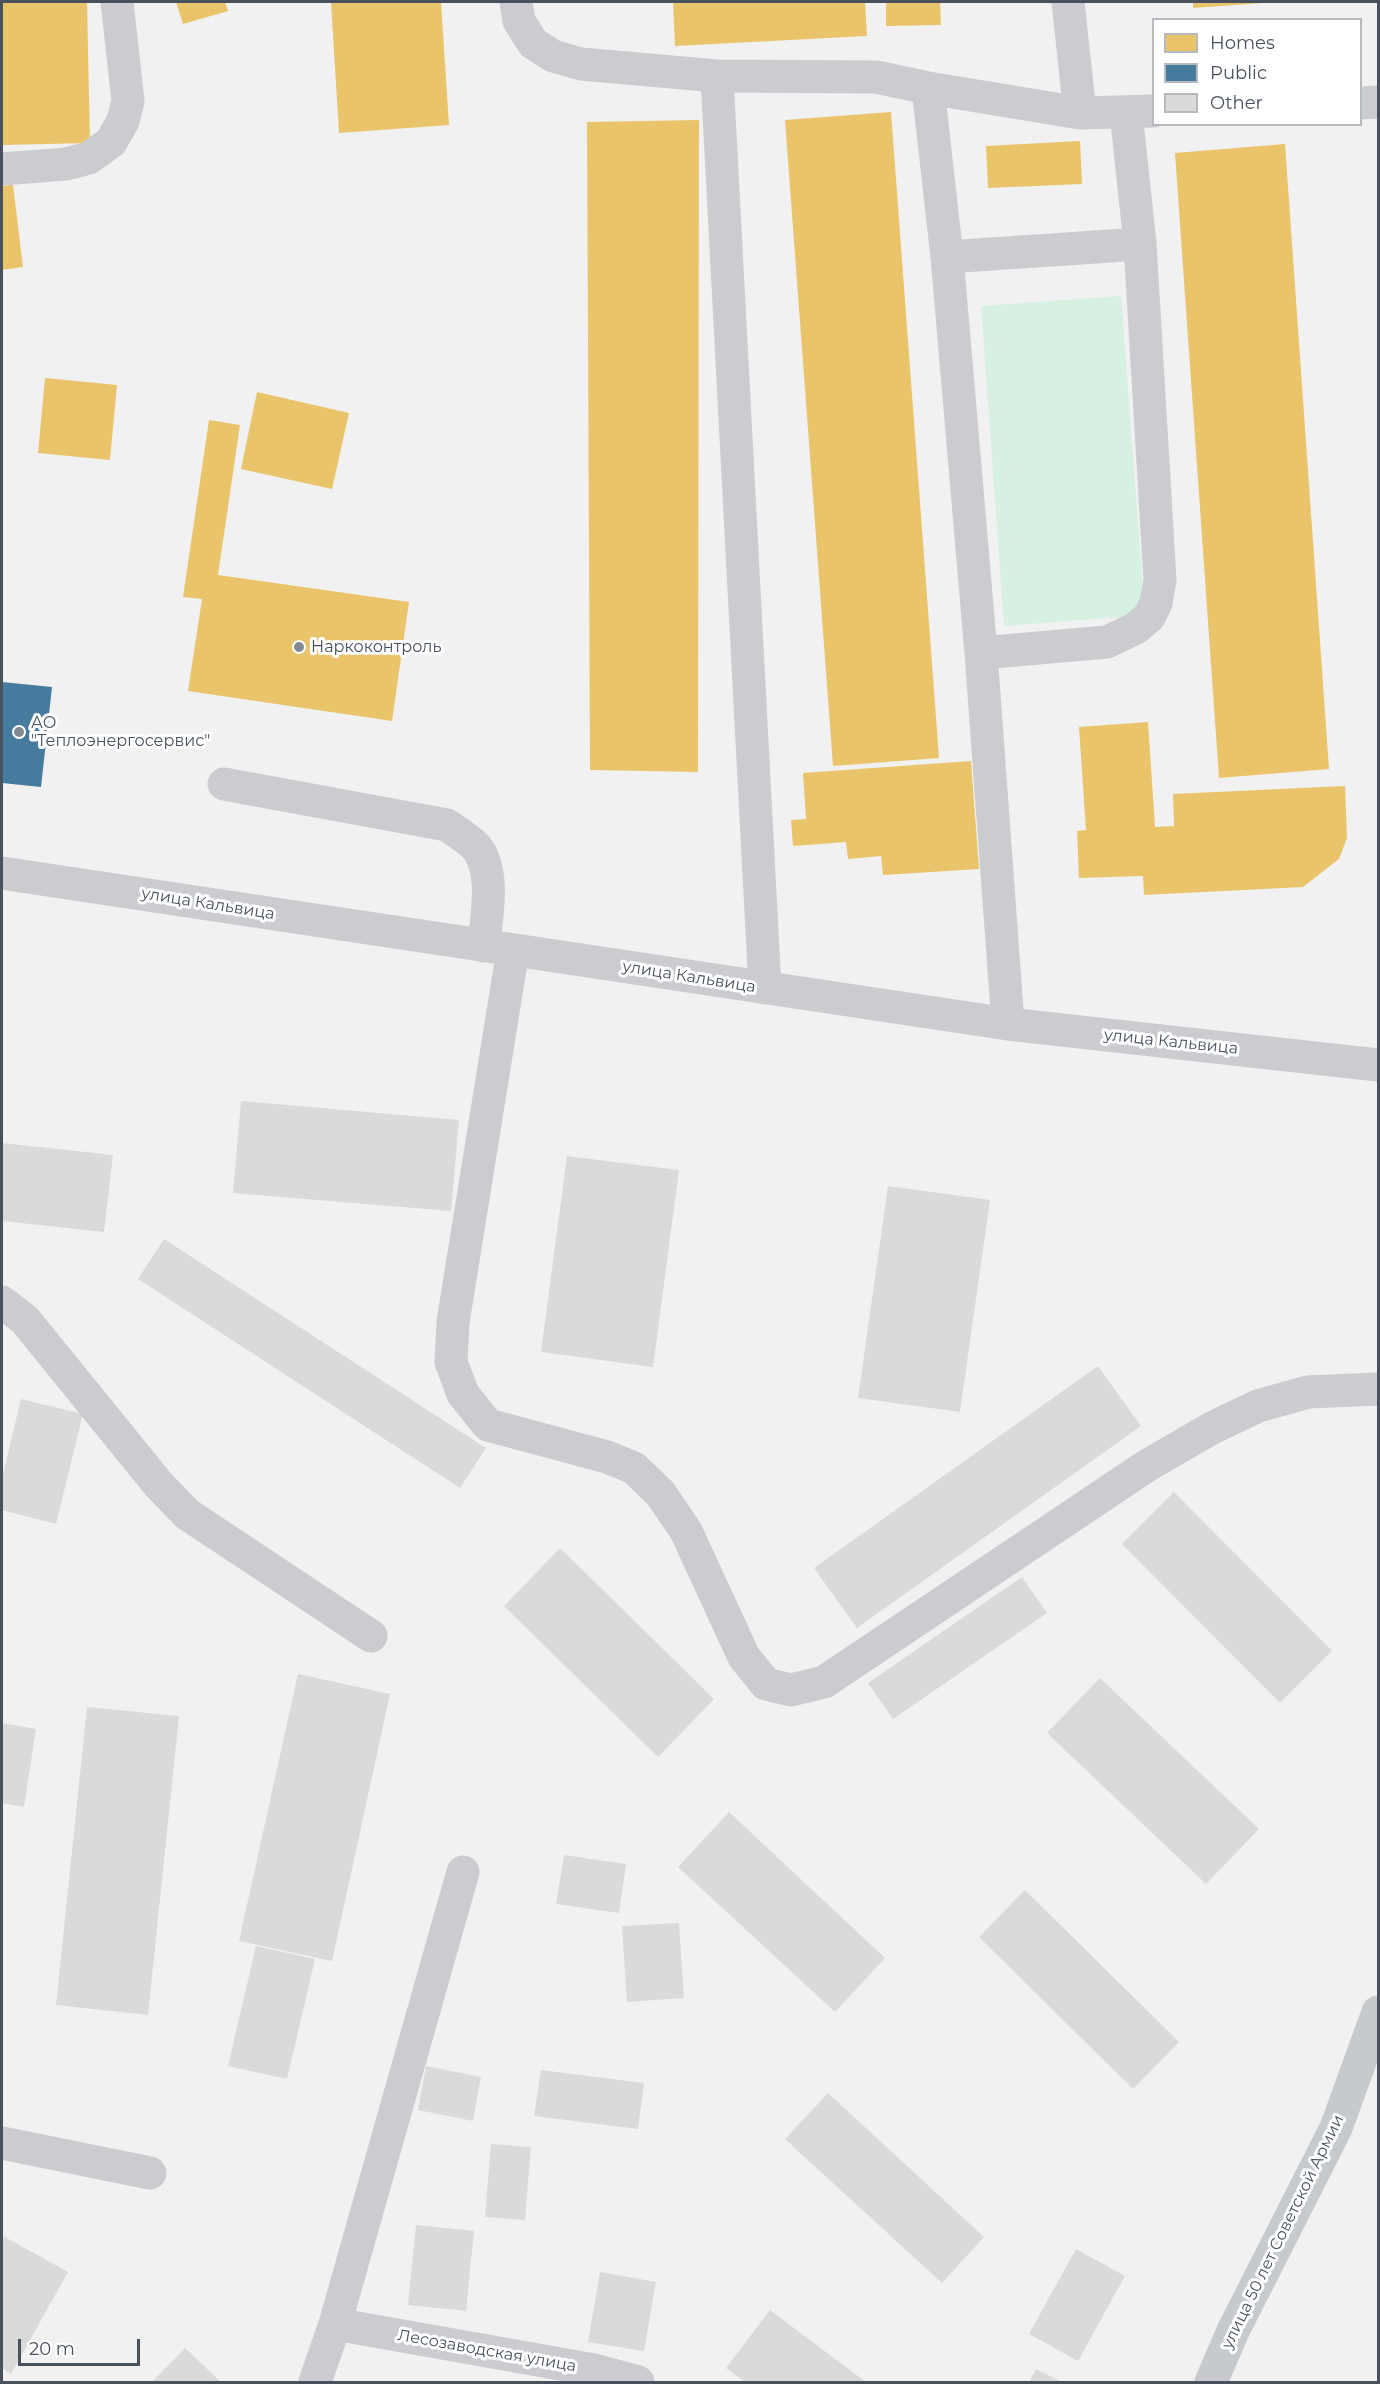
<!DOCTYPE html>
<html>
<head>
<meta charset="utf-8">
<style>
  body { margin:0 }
  #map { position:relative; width:1380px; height:2384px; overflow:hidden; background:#f1f1f1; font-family:Montserrat,sans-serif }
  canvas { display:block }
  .frame { position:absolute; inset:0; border:3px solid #48515d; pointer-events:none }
  .legend { position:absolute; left:1152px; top:18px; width:210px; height:108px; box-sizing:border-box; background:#fff; border:2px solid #b6b9be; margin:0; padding:8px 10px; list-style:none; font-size:18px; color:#48515d }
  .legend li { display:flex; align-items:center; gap:12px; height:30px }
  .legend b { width:30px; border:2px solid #b6b9be }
  .scale { position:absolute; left:18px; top:2339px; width:122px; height:27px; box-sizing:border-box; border:3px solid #48515d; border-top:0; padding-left:8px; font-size:18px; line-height:21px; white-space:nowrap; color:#48515d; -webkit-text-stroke:4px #fff; paint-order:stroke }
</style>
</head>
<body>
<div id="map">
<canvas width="1380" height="2384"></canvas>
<div class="frame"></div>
<ul class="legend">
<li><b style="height:16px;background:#e9c46a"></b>Homes</li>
<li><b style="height:16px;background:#457b9d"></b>Public</li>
<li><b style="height:16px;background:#dadadb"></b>Other</li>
</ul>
<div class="scale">20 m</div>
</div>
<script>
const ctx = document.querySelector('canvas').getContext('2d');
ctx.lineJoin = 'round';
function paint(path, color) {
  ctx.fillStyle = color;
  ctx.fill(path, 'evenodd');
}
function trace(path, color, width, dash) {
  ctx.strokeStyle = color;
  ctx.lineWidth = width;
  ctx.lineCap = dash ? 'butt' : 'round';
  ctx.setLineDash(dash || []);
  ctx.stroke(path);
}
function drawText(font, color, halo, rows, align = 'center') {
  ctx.font = font + ' Montserrat,sans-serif';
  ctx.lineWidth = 6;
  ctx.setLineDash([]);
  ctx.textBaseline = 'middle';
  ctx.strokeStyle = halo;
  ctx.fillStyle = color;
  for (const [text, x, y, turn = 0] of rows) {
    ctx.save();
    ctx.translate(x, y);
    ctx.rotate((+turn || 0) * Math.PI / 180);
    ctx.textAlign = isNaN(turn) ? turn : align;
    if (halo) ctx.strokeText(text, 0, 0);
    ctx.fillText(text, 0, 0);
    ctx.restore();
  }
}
paint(new Path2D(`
  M 1121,296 L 1145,615 L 1004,626 L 981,306 Z`), '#d6f0e2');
paint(new Path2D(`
  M 2,2 L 87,2 L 90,143 L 2,145 Z
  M 176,2 L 225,2 L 228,11 L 183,24 Z
  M 331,2 L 441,2 L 449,125 L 339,133 Z
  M 673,2 L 865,2 L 867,36 L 675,46 Z
  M 886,2 L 940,2 L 941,25 L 886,26 Z
  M 1193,2 L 1263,2 L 1263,3 L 1193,8 Z
  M 891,112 L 939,758 L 833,766 L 785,120 Z
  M 699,120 L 698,772 L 590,770 L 587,122 Z
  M 1080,141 L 1082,184 L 988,188 L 986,146 Z
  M 1285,144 L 1329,769 L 1219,778 L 1175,153 Z
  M 13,185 L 23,267 L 2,270 L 2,186 Z
  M 45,378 L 117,385 L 110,460 L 38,453 Z
  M 257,392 L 349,413 L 332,489 L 241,469 Z
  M 209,420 L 240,425 L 218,575 L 409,602 L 392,721 L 188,691 L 202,599 L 183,597 Z
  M 1148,722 L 1155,827 L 1174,826 L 1173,794 L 1345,786 L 1347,838 L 1339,859 L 1303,887 L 1144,895 L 1143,876 L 1079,878 L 1077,831 L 1086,830 L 1079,727 Z
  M 971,761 L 979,869 L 883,875 L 881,856 L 848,859 L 846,842 L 793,846 L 791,820 L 806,819 L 803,773 Z`), '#e9c46a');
paint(new Path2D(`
  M 2,682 L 52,687 L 41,787 L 2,783 Z`), '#457b9d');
paint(new Path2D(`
  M 241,1101 L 459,1120 L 451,1211 L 233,1193 Z
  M 2,1143 L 113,1155 L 104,1232 L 2,1221 Z
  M 567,1156 L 679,1170 L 653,1367 L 541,1352 Z
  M 888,1186 L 990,1200 L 960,1412 L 858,1398 Z
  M 164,1239 L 486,1448 L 460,1488 L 138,1279 Z
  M 1098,1366 L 1141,1426 L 857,1628 L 814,1568 Z
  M 21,1399 L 83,1414 L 56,1524 L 2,1510 L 2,1478 Z
  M 1174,1492 L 1332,1651 L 1280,1703 L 1122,1544 Z
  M 560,1548 L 714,1699 L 658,1757 L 504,1606 Z
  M 1022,1577 L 1047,1613 L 893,1719 L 868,1683 Z
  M 298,1674 L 390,1694 L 332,1961 L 239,1941 Z
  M 1100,1678 L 1259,1829 L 1206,1884 L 1047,1733 Z
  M 87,1707 L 179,1716 L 148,2015 L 56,2005 Z
  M 2,1723 L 36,1729 L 24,1807 L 2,1803 Z
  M 729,1812 L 885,1958 L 835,2012 L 678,1867 Z
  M 564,1855 L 626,1864 L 619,1913 L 556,1904 Z
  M 1025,1890 L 1179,2042 L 1133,2089 L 979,1937 Z
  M 679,1923 L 684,1998 L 627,2002 L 622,1926 Z
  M 256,1946 L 315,1959 L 287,2079 L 228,2066 Z
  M 426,2066 L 481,2077 L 473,2121 L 418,2110 Z
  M 541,2070 L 644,2083 L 638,2129 L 534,2116 Z
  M 828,2093 L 984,2237 L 942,2283 L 785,2139 Z
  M 491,2144 L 531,2147 L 525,2220 L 485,2217 Z
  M 416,2225 L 474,2231 L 466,2311 L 408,2305 Z
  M 3,2236 L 68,2272 L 11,2374 L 2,2368 L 2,2240 Z
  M 1076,2249 L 1125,2276 L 1078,2361 L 1029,2334 Z
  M 600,2272 L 656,2282 L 644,2351 L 588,2342 Z
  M 770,2310 L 866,2382 L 745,2382 L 726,2368 Z
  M 185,2348 L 221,2382 L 152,2382 Z
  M 1036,2369 L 1062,2382 L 1029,2382 Z`), '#dadadb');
trace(new Path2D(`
  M 516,2 L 519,21 L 533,43 L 553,56 L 581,64 L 717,76 L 876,77 L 928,88 L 1080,113 L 1154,111
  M 1068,2 L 1080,113
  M 717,76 L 765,988
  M 928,88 L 947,257 L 981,653 L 1107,642 L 1136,628 L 1149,617 L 1156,603 L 1160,580 L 1140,244 L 1126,112
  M 1360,103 L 1378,102
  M 2,169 L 66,164 L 89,158 L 111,142 L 123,121 L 128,101 L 117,2
  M 947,257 L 1140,244
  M 981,653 L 1008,1024
  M 224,784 L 447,825 C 457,832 469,839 477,848 C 496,874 486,916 484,946
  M 2,873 L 1008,1024 L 1378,1065
  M 513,950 L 453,1322 L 451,1362 L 463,1394 L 488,1425 L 607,1457 L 634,1468 L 660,1493 L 686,1531 L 744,1657 L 766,1684 L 791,1690 L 824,1682 L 1148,1465 L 1212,1428 L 1258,1406 L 1308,1392 L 1378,1389
  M 2,1302 L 25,1320 L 159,1485 L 187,1514 L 371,1636
  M 2,2143 L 150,2173
  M 335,2324 L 594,2370 L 638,2382
  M 315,2382 L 335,2324 L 463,1872`), '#cacccf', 33);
trace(new Path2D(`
  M 1211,2382 L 1233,2331 L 1336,2128 L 1378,2012`), '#c6cacd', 33);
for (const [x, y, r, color] of [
  [299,647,6,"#838991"],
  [19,732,6,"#838991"]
]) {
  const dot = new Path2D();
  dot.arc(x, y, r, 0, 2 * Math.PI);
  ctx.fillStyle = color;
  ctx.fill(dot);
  trace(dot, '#fff', 2);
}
drawText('16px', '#48515d', '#fff', [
  ["Наркоконтроль",311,647],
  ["АО",31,723],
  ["\"Теплоэнергосервис\"",31,741]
], 'left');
drawText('16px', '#48515d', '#fff', [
  ["улица Кальвица",208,904,9],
  ["улица Кальвица",689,977,9],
  ["улица Кальвица",1171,1042,6],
  ["улица 50 лет Советской Армии",1283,2232,-64],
  ["Лесозаводская улица",487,2351,10]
]);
</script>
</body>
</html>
